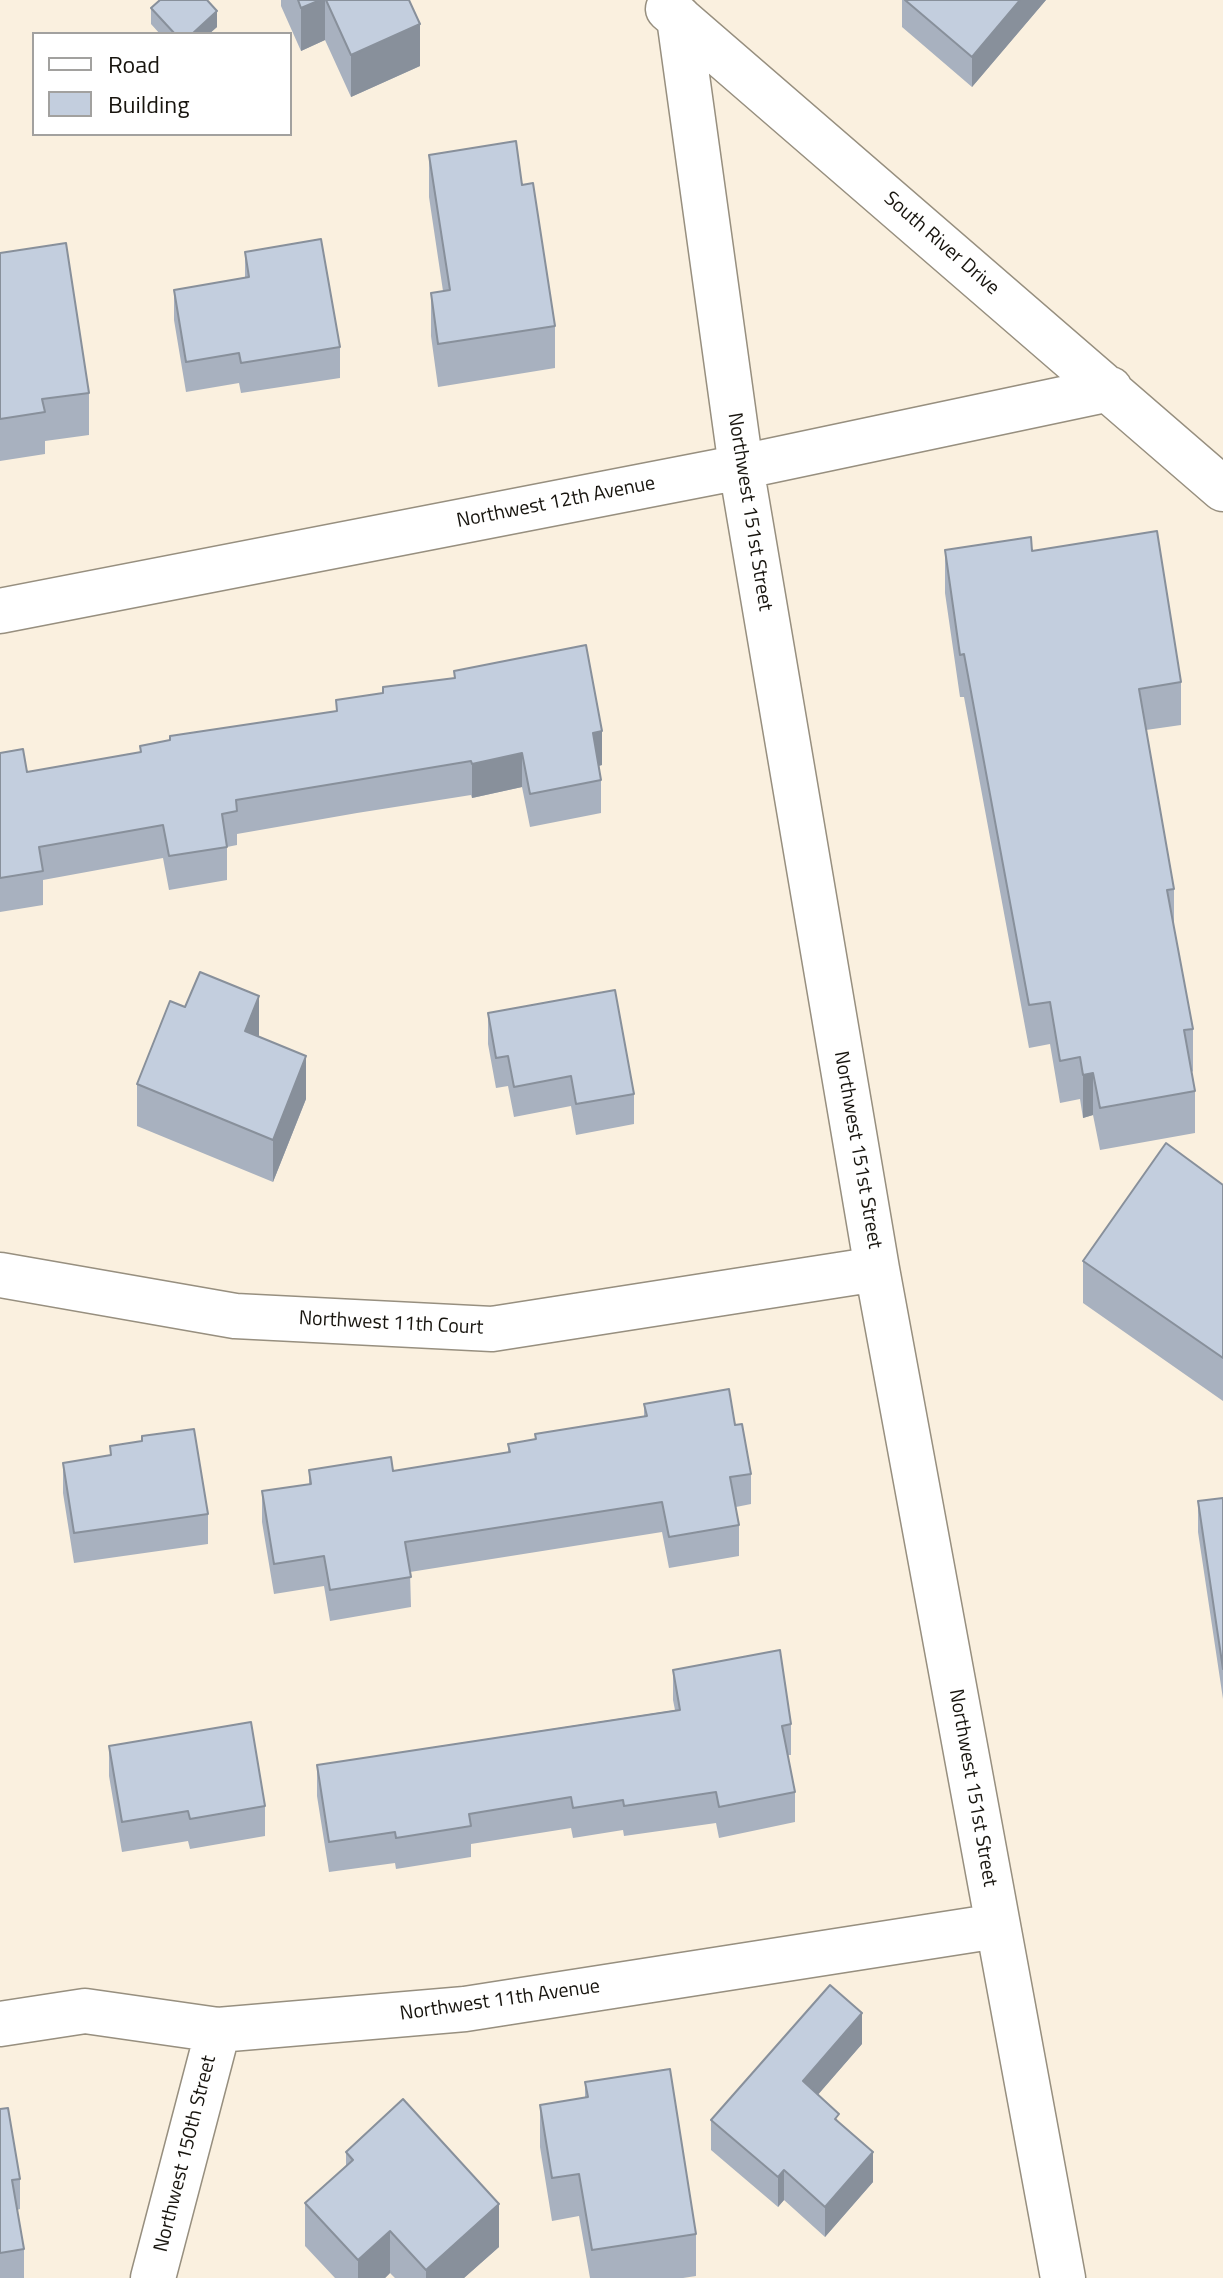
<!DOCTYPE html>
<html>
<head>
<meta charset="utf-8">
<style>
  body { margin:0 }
  #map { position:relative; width:1223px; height:2278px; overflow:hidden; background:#faf0df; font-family:"Titillium Web",sans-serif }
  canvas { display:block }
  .legend { position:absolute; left:32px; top:32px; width:260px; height:104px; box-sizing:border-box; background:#fff; border:2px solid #a2a19f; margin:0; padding:10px 14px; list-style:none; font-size:24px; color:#17140e }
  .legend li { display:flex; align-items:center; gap:16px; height:40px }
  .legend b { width:40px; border:2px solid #a2a19f }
</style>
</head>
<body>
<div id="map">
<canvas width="1223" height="2278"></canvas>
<ul class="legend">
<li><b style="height:10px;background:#fff"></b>Road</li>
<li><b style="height:22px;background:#c3cede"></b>Building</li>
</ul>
</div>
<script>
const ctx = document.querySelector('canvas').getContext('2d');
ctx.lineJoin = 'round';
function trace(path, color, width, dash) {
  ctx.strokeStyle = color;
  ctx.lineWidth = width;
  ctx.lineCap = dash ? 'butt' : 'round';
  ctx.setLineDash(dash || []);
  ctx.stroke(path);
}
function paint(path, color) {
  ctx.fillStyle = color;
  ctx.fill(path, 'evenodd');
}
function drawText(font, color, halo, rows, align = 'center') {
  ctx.font = font + ' "Titillium Web",sans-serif';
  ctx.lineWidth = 7;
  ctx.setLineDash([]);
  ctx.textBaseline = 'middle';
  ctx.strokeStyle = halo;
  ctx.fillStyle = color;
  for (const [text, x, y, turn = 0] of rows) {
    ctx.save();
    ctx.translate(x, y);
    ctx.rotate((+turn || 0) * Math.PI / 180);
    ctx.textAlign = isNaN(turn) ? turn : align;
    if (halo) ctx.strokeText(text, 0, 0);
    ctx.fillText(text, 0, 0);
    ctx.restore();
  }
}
const minor = new Path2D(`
  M 668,9 L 1223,489
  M 679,18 L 741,467 L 877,1269 L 1063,2278
  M 0,611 L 741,467 L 1110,389
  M 0,1275 L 235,1316 L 492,1329 L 877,1269
  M 0,2024 L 85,2011 L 218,2030 L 465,2009 L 997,1926
  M 153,2278 L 218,2030`);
trace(minor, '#978f7f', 47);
trace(minor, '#fff', 44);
paint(new Path2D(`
  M 281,0 L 409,0 L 420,66 L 351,97 L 325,40 L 301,51 L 281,6 Z
  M 902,0 L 1046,0 L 972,87 L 902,27 Z
  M 151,8 L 217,27 L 209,34 L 160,34 L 151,24 Z
  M 429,155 L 522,185 L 555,326 L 555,368 L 438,387 L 431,336 L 431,293 L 443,291 L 429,197 Z
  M 245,252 L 340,347 L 340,378 L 241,393 L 239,383 L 186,392 L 174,320 L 174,290 L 245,278 Z
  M 0,253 L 89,393 L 89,435 L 45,441 L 45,454 L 0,461 Z
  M 945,550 L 1032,551 L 1181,682 L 1181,725 L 1146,730 L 1174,889 L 1174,927 L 1193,1029 L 1193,1071 L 1192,1072 L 1195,1091 L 1195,1133 L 1100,1150 L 1093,1115 L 1083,1118 L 1080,1099 L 1060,1103 L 1050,1044 L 1029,1048 L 964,697 L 960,697 L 945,593 Z
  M 454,671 L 602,765 L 599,766 L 601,780 L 601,813 L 530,827 L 522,787 L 472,798 L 471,795 L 357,813 L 237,834 L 237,845 L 227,847 L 227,880 L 169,890 L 163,858 L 43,880 L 43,905 L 0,912 L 0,753 L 27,772 L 140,752 L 140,746 L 336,711 L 336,700 L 383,693 L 383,687 L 454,678 Z
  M 488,1013 L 634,1094 L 634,1124 L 576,1135 L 571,1106 L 514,1117 L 508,1086 L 496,1088 L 488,1044 Z
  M 259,1037 L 306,1099 L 273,1182 L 137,1126 L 137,1084 Z
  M 1223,1185 L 1223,1401 L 1083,1303 L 1083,1261 Z
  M 644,1404 L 735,1425 L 751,1474 L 751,1504 L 736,1507 L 739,1525 L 739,1556 L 669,1568 L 662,1532 L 410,1572 L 411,1607 L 330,1621 L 324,1586 L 274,1594 L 262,1522 L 262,1491 L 309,1484 L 309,1470 L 393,1471 L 508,1452 L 508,1444 L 535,1439 L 644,1416 Z
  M 110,1446 L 208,1514 L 208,1544 L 74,1563 L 63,1493 L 63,1463 L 110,1456 Z
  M 1223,1498 L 1223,1699 L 1198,1532 L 1198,1501 Z
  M 673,1670 L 791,1724 L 791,1755 L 788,1755 L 795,1792 L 795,1822 L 719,1838 L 716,1823 L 624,1836 L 623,1830 L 573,1838 L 571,1828 L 471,1844 L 471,1857 L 396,1869 L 395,1863 L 329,1872 L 317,1796 L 317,1765 L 675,1710 L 673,1700 Z
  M 109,1746 L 265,1806 L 265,1836 L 190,1849 L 188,1841 L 122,1852 L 109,1776 Z
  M 862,2044 L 818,2094 L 839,2122 L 873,2182 L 825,2237 L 784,2200 L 778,2207 L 711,2150 L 711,2120 Z
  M 585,2082 L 696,2234 L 696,2276 L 683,2278 L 590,2278 L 579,2216 L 552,2221 L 540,2147 L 540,2105 L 585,2098 Z
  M 0,2109 L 20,2179 L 20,2209 L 17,2210 L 24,2249 L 24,2278 L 0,2278 Z
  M 346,2152 L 499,2247 L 464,2278 L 395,2278 L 390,2273 L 385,2278 L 335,2278 L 305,2246 L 305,2203 L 346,2167 Z`), '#a8b1bf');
paint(new Path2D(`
  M 320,0 L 325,0 L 325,40 L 301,51 L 301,8 Z
  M 1020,0 L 1046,0 L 972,87 L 972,57 Z
  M 217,11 L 217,27 L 209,34 L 192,34 Z
  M 420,24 L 420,66 L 351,97 L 351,55 Z
  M 602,731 L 602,765 L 593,767 L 593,733 Z
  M 522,753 L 522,787 L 472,798 L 472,764 Z
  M 259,996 L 259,1038 L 245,1031 Z
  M 306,1056 L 306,1099 L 273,1182 L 273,1140 Z
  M 1093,1073 L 1093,1115 L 1083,1118 L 1083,1075 Z
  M 862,2013 L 862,2044 L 803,2112 L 803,2081 Z
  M 873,2152 L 873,2182 L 825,2237 L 825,2207 Z
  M 784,2170 L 784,2200 L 778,2207 L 778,2177 Z
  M 499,2204 L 499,2247 L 464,2278 L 426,2278 L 426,2270 Z
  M 390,2231 L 390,2273 L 385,2278 L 358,2278 L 358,2260 Z`), '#88909b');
const building = new Path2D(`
  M 160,0 L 207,0 L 217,11 L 192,34 L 175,34 L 151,8 Z
  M 298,0 L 320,0 L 301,8 Z
  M 326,0 L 409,0 L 420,24 L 351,55 Z
  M 905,0 L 1020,0 L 972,57 Z
  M 516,141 L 522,185 L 533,183 L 555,326 L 438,344 L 431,293 L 450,290 L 429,155 Z
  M 321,239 L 340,347 L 241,363 L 239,353 L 186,362 L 174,290 L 249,277 L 245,252 Z
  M 66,243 L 89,393 L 42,399 L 45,412 L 0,419 L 0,253 Z
  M 1157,531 L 1181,682 L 1139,689 L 1174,889 L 1167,890 L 1193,1029 L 1184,1030 L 1195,1091 L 1100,1108 L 1093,1073 L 1083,1075 L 1080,1057 L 1060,1061 L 1050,1002 L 1029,1005 L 964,654 L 960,655 L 945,550 L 1031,537 L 1032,551 Z
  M 586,645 L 602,731 L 593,733 L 601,780 L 530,794 L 522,753 L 472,764 L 471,761 L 357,780 L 236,800 L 237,811 L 222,814 L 227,847 L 169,856 L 163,825 L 39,847 L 43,871 L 0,878 L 0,753 L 23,749 L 27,772 L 141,752 L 140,746 L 170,740 L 170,736 L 337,711 L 336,700 L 383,693 L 383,687 L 455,678 L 454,671 Z
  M 200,972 L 259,996 L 245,1031 L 306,1056 L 273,1140 L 137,1084 L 170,1001 L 185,1007 Z
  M 615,990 L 634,1094 L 576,1104 L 571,1076 L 514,1087 L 508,1056 L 496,1058 L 488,1013 Z
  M 1166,1143 L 1223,1185 L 1223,1358 L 1083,1261 Z
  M 729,1389 L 735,1425 L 742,1424 L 751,1474 L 730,1477 L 739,1525 L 669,1537 L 662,1502 L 405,1542 L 411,1577 L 330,1590 L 324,1556 L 274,1564 L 262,1491 L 311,1484 L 309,1470 L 391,1457 L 393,1471 L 510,1452 L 508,1444 L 536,1439 L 535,1434 L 647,1416 L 644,1404 Z
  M 194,1429 L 208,1514 L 74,1533 L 63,1463 L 111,1455 L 110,1446 L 142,1441 L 142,1436 Z
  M 1223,1498 L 1223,1669 L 1198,1501 Z
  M 780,1650 L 791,1724 L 782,1726 L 795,1792 L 719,1807 L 716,1792 L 624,1806 L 623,1800 L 573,1808 L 571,1797 L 469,1814 L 471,1826 L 396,1838 L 395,1832 L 329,1842 L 317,1765 L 680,1710 L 673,1670 Z
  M 251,1722 L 265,1806 L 190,1819 L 188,1811 L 122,1822 L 109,1746 Z
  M 830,1985 L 862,2013 L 803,2081 L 839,2114 L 835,2119 L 873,2152 L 825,2207 L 784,2170 L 778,2177 L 711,2120 Z
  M 670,2069 L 696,2234 L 592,2250 L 579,2174 L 552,2178 L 540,2105 L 588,2097 L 585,2082 Z
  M 403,2099 L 499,2204 L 426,2270 L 390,2231 L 358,2260 L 305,2203 L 353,2160 L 346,2152 Z
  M 8,2108 L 20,2179 L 12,2180 L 24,2249 L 0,2253 L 0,2109 Z`);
paint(building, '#c3cede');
trace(building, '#88909b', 2);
drawText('20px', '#17140e', '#fff', [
  ["South River Drive",941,244,41],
  ["Northwest 12th Avenue",556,503,-11],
  ["Northwest 151st Street",749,512,81],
  ["Northwest 151st Street",857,1150,80],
  ["Northwest 11th Court",391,1324,3],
  ["Northwest 151st Street",972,1788,80],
  ["Northwest 11th Avenue",500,2001,-8],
  ["Northwest 150th Street",186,2154,-76]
]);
</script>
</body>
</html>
